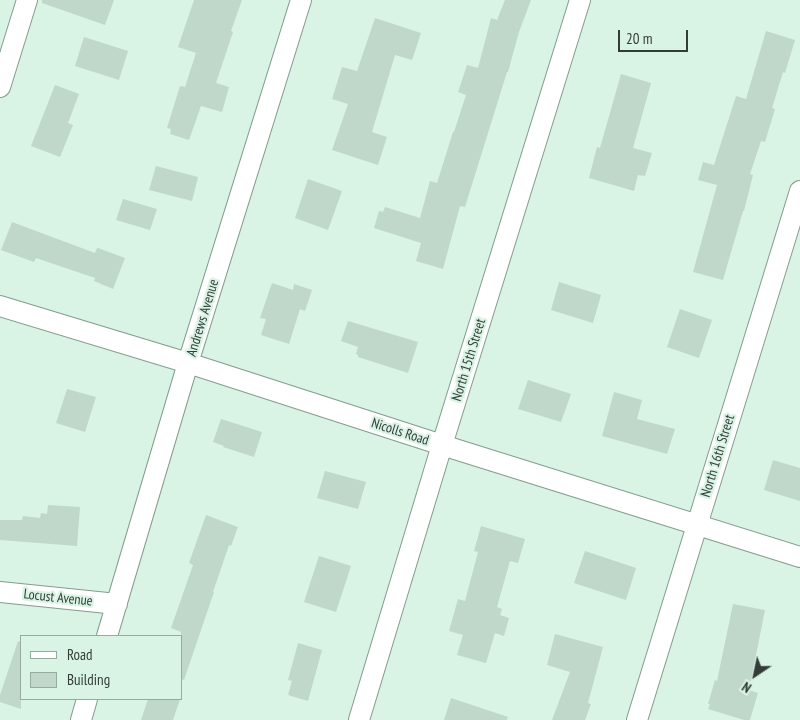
<!DOCTYPE html>
<html>
<head>
<meta charset="utf-8">
<style>
  body { margin:0 }
  #map { position:relative; width:800px; height:720px; overflow:hidden; background:#d9f3e4; font-family:"PT Sans Narrow",sans-serif }
  canvas { display:block }
  .legend { position:absolute; left:20px; top:635px; width:162px; height:65px; box-sizing:border-box; background:#d9f3e4; border:1px solid #97aa9f; margin:0; padding:6px 9px; list-style:none; font-size:15px; color:#333d38 }
  .legend li { display:flex; align-items:center; gap:10px; height:25px }
  .legend b { width:25px; border:1px solid #97aa9f }
  .north { position:absolute; left:730px; top:650px; width:50px; height:50px; -webkit-text-stroke:4px #d9f3e4; paint-order:stroke; rotate:214deg; font-size:14px; font-weight:700; line-height:20px; text-align:center; color:#333d38 }
  .north::after { content:''; display:block; margin:auto; width:18px; height:22px; background:#333d38; clip-path:polygon(50% 0,100% 100%,50% 72%,0 100%) }
  .scale { position:absolute; left:618px; top:30px; width:70px; height:22px; box-sizing:border-box; border:2px solid #333d38; border-top:0; padding-left:6px; font-size:15px; line-height:18px; white-space:nowrap; color:#333d38; -webkit-text-stroke:4px #d9f3e4; paint-order:stroke }
</style>
</head>
<body>
<div id="map">
<canvas width="800" height="720"></canvas>
<ul class="legend">
<li><b style="height:6px;background:#fff"></b>Road</li>
<li><b style="height:14px;background:#bfd8ca"></b>Building</li>
</ul>
<div class="north">N</div>
<div class="scale">20 m</div>
</div>
<script>
const ctx = document.querySelector('canvas').getContext('2d');
ctx.lineJoin = 'round';
function paint(path, color) {
  ctx.fillStyle = color;
  ctx.fill(path, 'evenodd');
}
function trace(path, color, width, dash) {
  ctx.strokeStyle = color;
  ctx.lineWidth = width;
  ctx.lineCap = dash ? 'butt' : 'round';
  ctx.setLineDash(dash || []);
  ctx.stroke(path);
}
function drawText(font, color, halo, rows, align = 'center') {
  ctx.font = font + ' "PT Sans Narrow",sans-serif';
  ctx.lineWidth = 4.5;
  ctx.setLineDash([]);
  ctx.textBaseline = 'middle';
  ctx.strokeStyle = halo;
  ctx.fillStyle = color;
  for (const [text, x, y, turn = 0] of rows) {
    ctx.save();
    ctx.translate(x, y);
    ctx.rotate((+turn || 0) * Math.PI / 180);
    ctx.textAlign = isNaN(turn) ? turn : align;
    if (halo) ctx.strokeText(text, 0, 0);
    ctx.fillText(text, 0, 0);
    ctx.restore();
  }
}
paint(new Path2D(`
  M 42,0 L 114,0 L 105,25 L 42,3 Z
  M 194,0 L 242,0 L 231,31 L 233,32 L 216,83 L 229,87 L 222,112 L 201,106 L 189,140 L 170,134 L 171,129 L 167,128 L 180,86 L 185,87 L 196,53 L 178,47 Z
  M 505,0 L 531,0 L 519,32 L 508,72 L 507,72 L 465,207 L 460,206 L 443,269 L 416,261 L 421,243 L 374,228 L 379,211 L 383,212 L 385,207 L 420,218 L 430,181 L 437,183 L 453,132 L 454,132 L 466,95 L 458,92 L 467,65 L 478,68 L 491,18 L 497,20 Z
  M 375,18 L 421,33 L 412,60 L 395,55 L 372,132 L 387,137 L 378,165 L 332,150 L 348,104 L 332,99 L 342,67 L 357,71 Z
  M 766,31 L 795,40 L 785,73 L 783,72 L 772,108 L 775,109 L 765,142 L 761,141 L 750,174 L 753,175 L 744,211 L 743,211 L 723,280 L 693,272 L 717,185 L 698,180 L 703,162 L 714,165 L 736,96 L 746,99 Z
  M 84,37 L 128,51 L 119,80 L 75,66 Z
  M 621,74 L 651,83 L 633,148 L 652,153 L 645,176 L 638,175 L 634,191 L 589,178 L 597,147 L 600,148 Z
  M 55,85 L 79,94 L 68,123 L 73,125 L 60,157 L 31,146 Z
  M 156,166 L 198,177 L 192,201 L 149,190 Z
  M 308,179 L 342,191 L 328,230 L 295,218 Z
  M 123,199 L 157,209 L 150,230 L 116,220 Z
  M 12,222 L 95,253 L 97,248 L 98,248 L 125,258 L 113,289 L 94,281 L 95,278 L 36,258 L 34,262 L 1,250 Z
  M 559,282 L 601,295 L 593,323 L 551,310 Z
  M 272,283 L 293,290 L 294,284 L 312,290 L 305,311 L 300,309 L 289,344 L 261,335 L 266,319 L 260,318 Z
  M 680,309 L 712,320 L 699,358 L 667,347 Z
  M 348,321 L 418,342 L 408,373 L 358,357 L 358,355 L 356,354 L 358,347 L 341,341 Z
  M 528,380 L 571,394 L 561,422 L 518,409 Z
  M 67,389 L 96,397 L 85,432 L 56,423 Z
  M 614,392 L 642,400 L 637,419 L 675,429 L 667,454 L 602,436 Z
  M 221,419 L 262,432 L 254,457 L 223,447 L 224,446 L 213,442 Z
  M 773,460 L 800,468 L 800,501 L 764,490 Z
  M 325,471 L 366,482 L 358,509 L 317,498 Z
  M 48,505 L 80,507 L 77,546 L 0,540 L 0,520 L 22,520 L 23,516 L 40,518 L 41,513 L 47,514 Z
  M 206,515 L 238,527 L 231,546 L 229,545 L 213,592 L 214,592 L 184,680 L 181,679 L 181,632 L 171,628 L 193,565 L 189,563 Z
  M 481,526 L 525,539 L 518,563 L 510,561 L 497,607 L 502,609 L 500,615 L 509,618 L 504,636 L 495,633 L 486,663 L 457,655 L 463,635 L 449,631 L 458,599 L 465,601 L 478,552 L 474,551 Z
  M 585,551 L 636,568 L 626,600 L 574,583 Z
  M 319,556 L 351,566 L 336,612 L 304,602 Z
  M 733,604 L 765,610 L 749,690 L 758,693 L 750,720 L 744,720 L 708,709 L 710,704 L 708,704 L 715,680 L 717,681 Z
  M 555,634 L 603,647 L 588,703 L 591,704 L 585,720 L 552,720 L 570,672 L 547,665 Z
  M 18,641 L 21,642 L 21,709 L 0,702 L 0,695 Z
  M 298,643 L 322,650 L 308,701 L 288,695 L 292,681 L 288,680 Z
  M 451,698 L 508,717 L 507,720 L 444,720 Z
  M 148,699 L 180,699 L 173,720 L 141,720 Z`), '#bfd8ca');
const minor = new Path2D(`
  M 0,87 L 27,0
  M 0,306 L 188,363 L 442,445 L 800,557
  M 0,592 L 117,604
  M 107,636 L 188,363 L 301,0
  M 81,720 L 87,699
  M 359,720 L 442,445 L 580,0
  M 637,720 L 800,191`);
trace(minor, '#849c8e', 22);
trace(minor, '#fff', 20);
drawText('14px', '#333d38', '#d9f3e4', [
  ["Andrews Avenue",203,318,-73],
  ["North 15th Street",469,360,-73],
  ["Nicolls Road",400,432,18],
  ["North 16th Street",718,456,-73],
  ["Locust Avenue",58,598,6]
]);
</script>
</body>
</html>
